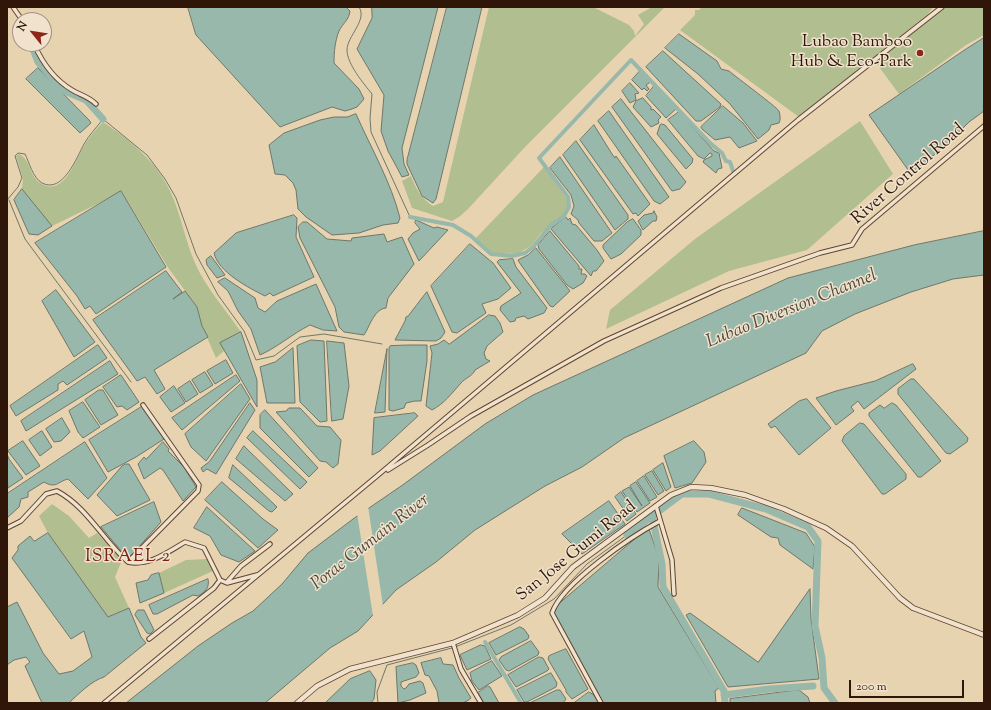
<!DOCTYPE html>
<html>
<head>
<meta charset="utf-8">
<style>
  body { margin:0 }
  #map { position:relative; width:991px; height:710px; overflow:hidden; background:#e8d3b0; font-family:"Sorts Mill Goudy",serif }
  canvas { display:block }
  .frame { position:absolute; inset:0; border:8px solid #301608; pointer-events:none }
  .north { position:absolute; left:12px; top:12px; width:40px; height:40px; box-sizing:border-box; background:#f0e2cc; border:1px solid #a3907e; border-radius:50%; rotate:300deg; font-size:11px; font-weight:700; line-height:16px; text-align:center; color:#301608 }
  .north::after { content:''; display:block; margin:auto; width:14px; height:18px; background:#8f2418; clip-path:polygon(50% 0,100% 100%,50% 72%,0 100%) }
  .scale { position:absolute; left:849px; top:680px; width:115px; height:18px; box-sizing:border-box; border:2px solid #301608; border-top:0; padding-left:5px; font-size:12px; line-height:14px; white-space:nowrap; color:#301608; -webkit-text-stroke:3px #f0e2cc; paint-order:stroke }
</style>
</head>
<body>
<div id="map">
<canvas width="991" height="710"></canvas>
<div class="frame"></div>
<div class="north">N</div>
<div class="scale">200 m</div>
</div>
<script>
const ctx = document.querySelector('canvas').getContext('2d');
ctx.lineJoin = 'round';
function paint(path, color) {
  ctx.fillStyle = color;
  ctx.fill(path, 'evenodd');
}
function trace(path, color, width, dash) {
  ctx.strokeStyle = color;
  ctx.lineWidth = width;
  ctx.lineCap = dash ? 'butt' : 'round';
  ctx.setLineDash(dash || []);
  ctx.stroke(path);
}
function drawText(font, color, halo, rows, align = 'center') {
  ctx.font = font + ' "Sorts Mill Goudy",serif';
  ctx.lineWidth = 3;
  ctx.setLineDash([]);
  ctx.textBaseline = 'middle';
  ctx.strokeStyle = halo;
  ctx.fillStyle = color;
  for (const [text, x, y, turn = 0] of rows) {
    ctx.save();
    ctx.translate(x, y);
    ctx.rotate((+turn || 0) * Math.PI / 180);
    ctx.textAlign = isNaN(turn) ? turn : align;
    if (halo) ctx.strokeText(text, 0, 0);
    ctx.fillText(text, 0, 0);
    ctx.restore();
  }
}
paint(new Path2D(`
  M 489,7 L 593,7 L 629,25 L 634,31 L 635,36 L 644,24 L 638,15 L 652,7 L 665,7 L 525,147 L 468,209 L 459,217 L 452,221 L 412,208 L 402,181 L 411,176 C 416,189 421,198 433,206 L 443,202 Z
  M 702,7 L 933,7 L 928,14 L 799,117 L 680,30 L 695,15 L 695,10 L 699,10 Z
  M 945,7 L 984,7 L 984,35 L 966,45 L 899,94 L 874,60 Z
  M 860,121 L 893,174 L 807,250 L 729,271 L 606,329 L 610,310 L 695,239 Z
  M 103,122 C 129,139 157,162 170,191 C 181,214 185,240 195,263 C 206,288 226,310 241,332 L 221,343 L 225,350 L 216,358 L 202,326 L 197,307 L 169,269 L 122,192 L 52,226 L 22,189 L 23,178 L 16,156 L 19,154 C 31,160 29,175 40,183 C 64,199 77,157 85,144 C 90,136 96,129 103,122 Z
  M 544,167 L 566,198 L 568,207 L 563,215 L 541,233 L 531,246 L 517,254 L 491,253 L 476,238 Z
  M 52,504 L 69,516 L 89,538 L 97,533 L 122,560 L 115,577 L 129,608 L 108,617 L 48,533 L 39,516 Z
  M 208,559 L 213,571 L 164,593 L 159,573 L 186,560 Z`), '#b1be8f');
const water = new Path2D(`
  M 188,7 L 346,7 L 350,11 C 349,20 343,23 339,31 C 335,41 334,52 334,63 L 359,89 L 364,99 L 357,107 L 352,109 L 345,111 L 332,107 L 280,127 L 196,35 Z
  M 372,7 L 438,7 L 402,148 L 404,164 L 409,175 L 402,177 L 388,151 L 381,131 L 384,95 L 357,49 L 372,18 Z
  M 447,7 L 482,7 L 436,199 L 433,203 L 422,196 L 407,164 L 407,160 Z
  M 679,34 L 717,61 L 721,69 L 729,71 C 736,77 778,108 779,111 C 780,115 781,120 779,123 L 771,125 L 769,130 L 758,139 L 730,104 L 698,74 L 665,48 Z
  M 984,38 L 984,111 L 969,122 L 945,146 L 911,174 L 869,115 L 966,49 Z
  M 663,51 L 721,104 L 720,107 L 701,121 L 696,121 L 646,67 Z
  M 38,68 L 89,120 L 91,123 L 80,133 L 26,79 Z
  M 640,71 L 652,81 L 646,85 L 649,89 L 647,91 L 644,88 L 642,90 L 632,80 Z
  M 630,83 L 639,93 L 635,94 L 636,100 L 630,103 L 622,91 Z
  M 655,85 L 677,108 L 666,118 L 646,96 Z
  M 643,98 L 651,107 L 651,110 L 653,109 L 661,117 L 658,120 L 659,123 L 651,127 L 633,107 L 636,101 Z
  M 621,99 L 686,182 L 680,189 L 672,191 L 612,107 Z
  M 723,106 L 743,123 L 757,141 L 739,148 L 730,137 L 715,140 L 702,129 L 701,127 Z
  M 609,111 L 669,197 L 660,204 L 654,201 L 598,121 Z
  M 679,112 L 714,151 L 719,153 L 722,168 L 718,169 L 716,173 L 703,162 L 704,160 L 712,156 L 712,154 L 710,153 L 704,159 L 698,156 L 668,120 Z
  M 356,114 C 371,148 391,182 400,218 L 398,223 L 383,225 L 359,233 L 332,235 L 306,217 L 298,209 L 296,190 L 293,183 L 285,175 L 275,174 L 269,145 L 284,133 L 320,120 L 334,117 L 347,117 Z
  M 662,124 L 665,125 L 693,159 L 692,163 L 686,169 L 657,134 L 660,125 Z
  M 594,125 L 612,154 L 615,158 L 616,156 L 650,204 L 638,216 L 636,213 L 633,214 L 580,140 Z
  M 576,141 L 628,215 L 628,219 L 615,230 L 563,155 Z
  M 560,157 L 612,233 L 602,241 L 594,241 L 579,223 L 578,220 L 571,214 L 574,206 L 571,195 L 550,168 Z
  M 22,189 L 52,226 L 38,235 L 29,234 L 14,200 Z
  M 121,191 L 166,267 L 96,314 L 90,306 L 85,309 L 77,296 L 35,243 Z
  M 654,211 L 657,217 L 656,221 L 653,221 L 643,230 L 638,221 L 644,215 L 653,213 Z
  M 294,215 L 297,218 L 296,237 L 314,277 L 273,296 L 270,293 L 265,296 C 249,288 218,272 214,253 L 236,233 Z
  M 566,217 L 568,220 L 570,218 L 572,224 L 576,225 L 597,250 L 604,261 L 596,271 L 593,271 L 591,276 L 551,229 Z
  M 633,219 L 641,230 L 641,235 L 621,254 L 611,259 L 603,248 L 603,245 L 627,222 Z
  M 416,220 L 434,228 L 437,227 L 448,230 L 419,261 L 408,239 L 413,233 L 420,229 L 415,223 Z
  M 303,222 L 307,222 L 327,239 L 351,241 L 352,238 L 384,234 L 387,242 L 402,237 L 414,264 L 388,298 L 386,308 C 374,309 369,328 364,335 L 344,332 L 339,327 L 335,307 L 300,238 L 298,227 Z
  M 550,231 L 579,266 L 579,269 L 582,269 L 581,274 L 585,274 L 587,276 L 583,283 L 573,289 L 567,285 L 539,249 L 538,245 Z
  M 984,231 L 984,275 L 953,279 L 911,292 L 855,314 L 822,331 L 806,353 L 624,438 L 582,467 L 545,486 L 475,530 L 436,562 L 396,590 L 358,631 L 330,648 L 265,703 L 126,703 L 198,646 L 232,623 L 253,611 L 282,584 L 308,553 L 353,519 L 404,484 L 485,424 L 533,395 L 788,278 L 914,245 Z
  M 470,244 L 493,263 L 511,288 L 498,299 L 482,304 L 486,313 L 457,333 L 452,332 L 431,286 Z
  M 536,248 L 570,291 L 553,307 L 550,306 L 519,262 L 518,260 L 528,255 Z
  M 211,256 L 225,275 L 217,278 L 207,265 L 206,260 Z
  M 513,259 L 516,267 L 547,308 L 544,313 L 528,319 L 524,316 L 516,318 L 515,321 L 510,322 L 500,310 L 501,306 L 521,293 L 497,262 L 499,260 Z
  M 166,271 L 182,292 L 173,299 L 185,291 L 197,307 L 202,326 L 208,337 L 154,370 L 165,389 L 157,394 L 145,377 L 137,381 L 93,320 Z
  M 225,278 L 255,298 L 258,308 L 265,312 L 277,301 L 316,284 L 337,331 L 323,330 L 310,325 C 292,334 278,347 260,355 L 251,329 L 238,311 L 228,291 L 218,282 Z
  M 56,290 L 95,342 L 74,357 L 42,301 Z
  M 427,292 L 445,332 L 441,338 L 436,341 L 395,340 L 405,321 L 406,317 L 408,316 Z
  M 489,315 L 495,316 L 500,323 L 503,332 L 487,346 L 484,353 L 486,359 L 490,361 L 475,370 C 473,376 465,378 461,383 C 451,394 445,403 432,410 L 426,406 L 432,353 L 430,346 L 438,344 L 444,340 L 449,344 Z
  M 241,332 L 257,380 L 257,407 L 220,343 Z
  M 311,340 L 324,341 L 327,421 L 320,422 L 300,402 L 297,346 Z
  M 327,341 L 344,343 L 349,386 L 343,419 L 332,421 Z
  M 98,345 L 107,358 L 67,385 L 63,381 L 58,384 L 58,390 L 16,416 L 10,406 Z
  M 408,345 L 427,345 L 427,361 L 421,401 L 415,401 L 406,403 L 404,408 L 393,411 L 389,410 L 389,348 L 390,346 Z
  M 293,348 L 295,403 L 267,403 L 260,367 L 275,362 Z
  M 387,349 L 385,412 L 375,413 Z
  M 226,360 L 233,373 L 215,384 L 207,371 Z
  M 110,361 L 118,374 L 26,431 L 21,421 Z
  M 913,364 L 916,369 L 864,409 L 858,401 L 851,407 L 854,411 L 836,425 L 816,398 L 836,391 L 875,381 Z
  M 205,372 L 213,385 L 200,393 L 192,380 Z
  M 121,375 L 139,402 L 127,410 L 122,406 L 117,407 L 103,387 Z
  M 236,375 L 240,381 L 182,430 L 172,418 Z
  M 911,379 L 914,379 L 968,438 L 967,442 L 950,454 L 946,453 L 898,394 L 898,389 Z
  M 190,381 L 198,394 L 186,402 L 178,389 Z
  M 241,384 L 250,399 L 206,461 L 191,447 L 185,434 Z
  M 174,386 L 185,403 L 171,412 L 160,397 Z
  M 99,390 L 103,390 L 118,415 L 101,425 L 85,400 Z
  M 807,399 L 831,428 L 799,455 L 775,426 L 771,428 L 768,424 L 799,401 Z
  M 83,402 L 100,427 L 83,438 L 78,432 L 69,411 Z
  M 250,403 L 255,410 L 216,474 L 207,469 L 203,472 L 201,468 L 209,462 Z
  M 892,403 L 896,405 L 941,461 L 921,477 L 918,477 L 869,416 L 869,413 L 880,405 L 884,408 Z
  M 143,406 L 164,439 L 136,457 L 108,472 L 89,440 Z
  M 289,408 L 300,408 L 317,426 L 330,427 L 341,440 L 338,464 L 333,468 L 326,462 L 320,461 L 276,412 L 286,411 Z
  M 265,410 L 318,468 L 309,477 L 260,428 L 260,415 Z
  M 415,413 L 418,416 L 380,451 L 372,455 L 374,418 Z
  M 62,418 L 70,432 L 61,441 L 54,442 L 46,429 Z
  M 860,423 L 864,424 L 906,474 L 906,479 L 885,494 L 882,494 L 842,441 L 844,436 Z
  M 42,431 L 52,447 L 40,456 L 29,440 Z
  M 253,431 L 307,482 L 300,489 L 247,438 Z
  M 23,441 L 40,466 L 26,475 L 8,451 Z
  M 694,441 L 704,452 L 706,462 L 692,483 L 675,488 L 664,456 Z
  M 85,442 L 107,478 L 88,499 L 68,479 C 57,482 56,489 44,482 L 28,492 L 28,497 L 21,499 L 19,507 L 7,518 L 7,494 Z
  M 163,442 L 169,449 L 168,451 L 184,467 L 196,487 L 183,501 L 163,470 L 160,468 L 144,479 L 138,464 L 144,457 L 146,459 Z
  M 244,446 L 293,494 L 285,501 L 236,459 Z
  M 7,454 L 9,459 L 23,478 L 8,488 Z
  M 663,463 L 671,487 L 666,491 L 653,470 Z
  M 126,464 L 129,464 L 150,500 L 117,516 L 97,495 L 122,466 Z
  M 233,465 L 277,507 L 272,512 L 269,511 L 229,478 Z
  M 652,471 L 664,491 L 658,495 L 645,475 Z
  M 644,476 L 657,497 L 650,501 L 637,481 Z
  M 222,482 L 263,519 L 278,530 L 258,548 L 205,500 Z
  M 636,482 L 650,503 L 637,512 L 622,491 L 629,487 L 642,506 L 630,486 Z
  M 621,492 L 636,514 L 627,521 L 624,517 L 627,514 L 615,497 Z
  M 609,501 L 625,524 L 582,554 L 562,534 Z
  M 154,502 L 161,522 L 128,559 L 101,527 Z
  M 207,507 L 255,551 L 239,562 L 221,555 L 210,536 L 194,528 Z
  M 742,508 L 806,533 L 815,547 L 813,569 L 780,545 L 778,538 L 771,537 L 738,515 Z
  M 649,529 L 659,558 L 658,587 L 719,688 L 715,691 L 716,703 L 603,703 L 555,618 L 554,613 L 556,606 L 644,531 Z
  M 48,533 L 108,617 L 129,608 L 141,637 L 146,643 L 104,677 C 93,680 78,694 69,703 L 42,703 L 25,666 L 30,662 L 26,657 L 14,660 L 7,665 L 7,607 L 17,602 L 43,653 L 59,674 L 73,671 L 92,657 L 84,631 L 71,639 L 12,558 L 18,550 L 18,546 L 30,536 L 34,541 Z
  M 159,573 L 164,593 L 140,603 L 136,583 L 148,580 L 151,575 Z
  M 208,579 C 210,588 205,592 198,596 L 193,595 L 157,614 L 153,614 L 149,605 Z
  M 810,589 L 811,619 L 819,679 L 728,687 L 686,615 L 690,613 L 758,662 Z
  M 138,610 L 144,610 L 154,630 L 150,634 L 147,633 L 135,615 Z
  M 520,627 L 524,629 L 529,636 L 528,639 L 496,655 L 489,643 Z
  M 531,641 L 539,652 L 538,655 L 509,671 L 506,670 L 499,660 L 501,657 Z
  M 481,645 L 485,646 L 491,659 L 467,670 L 460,655 Z
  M 566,649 L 588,689 L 572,699 L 566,692 L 566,690 L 548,659 L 549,656 Z
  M 539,657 L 543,658 L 549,669 L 547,671 L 516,687 L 508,675 Z
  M 441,658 L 443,664 L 453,665 L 459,678 L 471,698 C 464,706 449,703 439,703 L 437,691 L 429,676 L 425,675 L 421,663 Z
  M 492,661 L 502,676 L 479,690 L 472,681 L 470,673 Z
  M 413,663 L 416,665 L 419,673 L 416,677 L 401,682 L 401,686 L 404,689 L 406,688 L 409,684 L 420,681 L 423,683 L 426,693 L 410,700 L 398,703 L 396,667 Z
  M 370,671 L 376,680 L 374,699 L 371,703 L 325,703 L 350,679 Z
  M 551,673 L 557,683 L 556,687 L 527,702 L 524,702 L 517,690 Z
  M 488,686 L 490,687 L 499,703 L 484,703 L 478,693 Z
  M 557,690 L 560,690 L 566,699 L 563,703 L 530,703 Z
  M 799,690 L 808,697 L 810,703 L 730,703 L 730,699 Z
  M 589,692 L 594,695 L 599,703 L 574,703 Z`);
paint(water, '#97b8ab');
trace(water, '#6e776a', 1);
paint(new Path2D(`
  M 368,506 L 383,606 L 373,616 L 357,513 Z`), '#e8d3b0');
trace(new Path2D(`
  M 359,7 C 368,20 347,36 347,50 C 347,64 364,84 372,94 L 370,118 L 371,132 L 410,217
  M 7,200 L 18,187 L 22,178 L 15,156 L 18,153 L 25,154 C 29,162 33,178 42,183 C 63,194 77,157 84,144 C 89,135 97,127 103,119 L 147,155 L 165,179 L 176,198 L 196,254 L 218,295 L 244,331 L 256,360 L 274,356 L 300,337 L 324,334 L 382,344
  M 9,200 L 25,239 L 131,382
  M 455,647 L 511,625 L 554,599 L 587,564 L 627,535
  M 378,703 L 377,692 L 387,665 L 452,648`), '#6e776a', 1);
trace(new Path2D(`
  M 410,217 L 453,225 L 471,236 L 491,254 L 512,256 L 525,253 L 533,247 L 550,226 L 564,216 L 569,207 L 568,197 L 539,158 L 631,60 L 710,143 L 722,153 L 726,161 L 730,162 L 734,174
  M 485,642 L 521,703`), '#97b8ab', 4);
trace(new Path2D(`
  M 31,44 L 38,62 L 51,77 L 62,90 L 86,100 L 103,119
  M 652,516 L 662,564 L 663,587 L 724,691 L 725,703
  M 627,535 L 682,494 L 709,494 L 766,509 L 808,527 L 818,541 L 815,626 L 822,658 L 824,688 L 835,703
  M 724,695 L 769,689 L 813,686`), '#97b8ab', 7);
const minor = new Path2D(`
  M 13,7 L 22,20
  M 34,44 C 42,62 55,80 72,90 C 80,95 88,96 96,104
  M 388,470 L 428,445 L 471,416 L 604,341 L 721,288 L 820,253 L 852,245 L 862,229 L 984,126
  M 656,506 L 672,560 L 674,594
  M 7,528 L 21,521 L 46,494 L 57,491 C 87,507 103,540 128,562 C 148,567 168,552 185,542 L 204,548 L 220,580 L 227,583 L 257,575
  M 128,562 L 198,491 L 199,485 L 143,405
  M 227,582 L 241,566 L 270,544
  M 149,639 L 214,588 L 220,580
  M 453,643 L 461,669 L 481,703
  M 104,703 L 377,476 L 798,120 L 942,7
  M 601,703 L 552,613 C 562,583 632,536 660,521`);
const tertiary = new Path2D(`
  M 297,703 L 317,686 L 350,669 L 453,643 L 518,615 L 545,598 L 573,567 L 671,495 L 691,487 L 711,488 L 745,495 L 784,509 L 826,528 L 852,546 L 900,598 L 913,608 L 984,635`);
trace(minor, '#5e4532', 5.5);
trace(tertiary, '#5e4532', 6);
trace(minor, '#f0e2cc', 3.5);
trace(tertiary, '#f0e2cc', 4.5);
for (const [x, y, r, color] of [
  [920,53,4,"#8f2418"]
]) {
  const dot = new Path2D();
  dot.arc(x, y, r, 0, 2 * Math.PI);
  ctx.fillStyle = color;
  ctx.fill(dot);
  trace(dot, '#f0e2cc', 1.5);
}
drawText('17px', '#301608', '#f0e2cc', [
  ["Lubao Bamboo",912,43],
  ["Hub & Eco-Park",912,63]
], 'right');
drawText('17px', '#301608', '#f0e2cc', [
  ["River Control Road",909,175,-41],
  ["San Jose Gumi Road",577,552,-39]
]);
drawText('italic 18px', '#4f4739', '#f0e2cc', [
  ["Lubao Diversion Channel",792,310,-22],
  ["Porac Gumain River",371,543,-38]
]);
ctx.letterSpacing = '1px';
drawText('18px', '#7a1f14', '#f0e2cc', [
  ["ISRAEL 2",128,558]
]);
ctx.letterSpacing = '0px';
</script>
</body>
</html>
